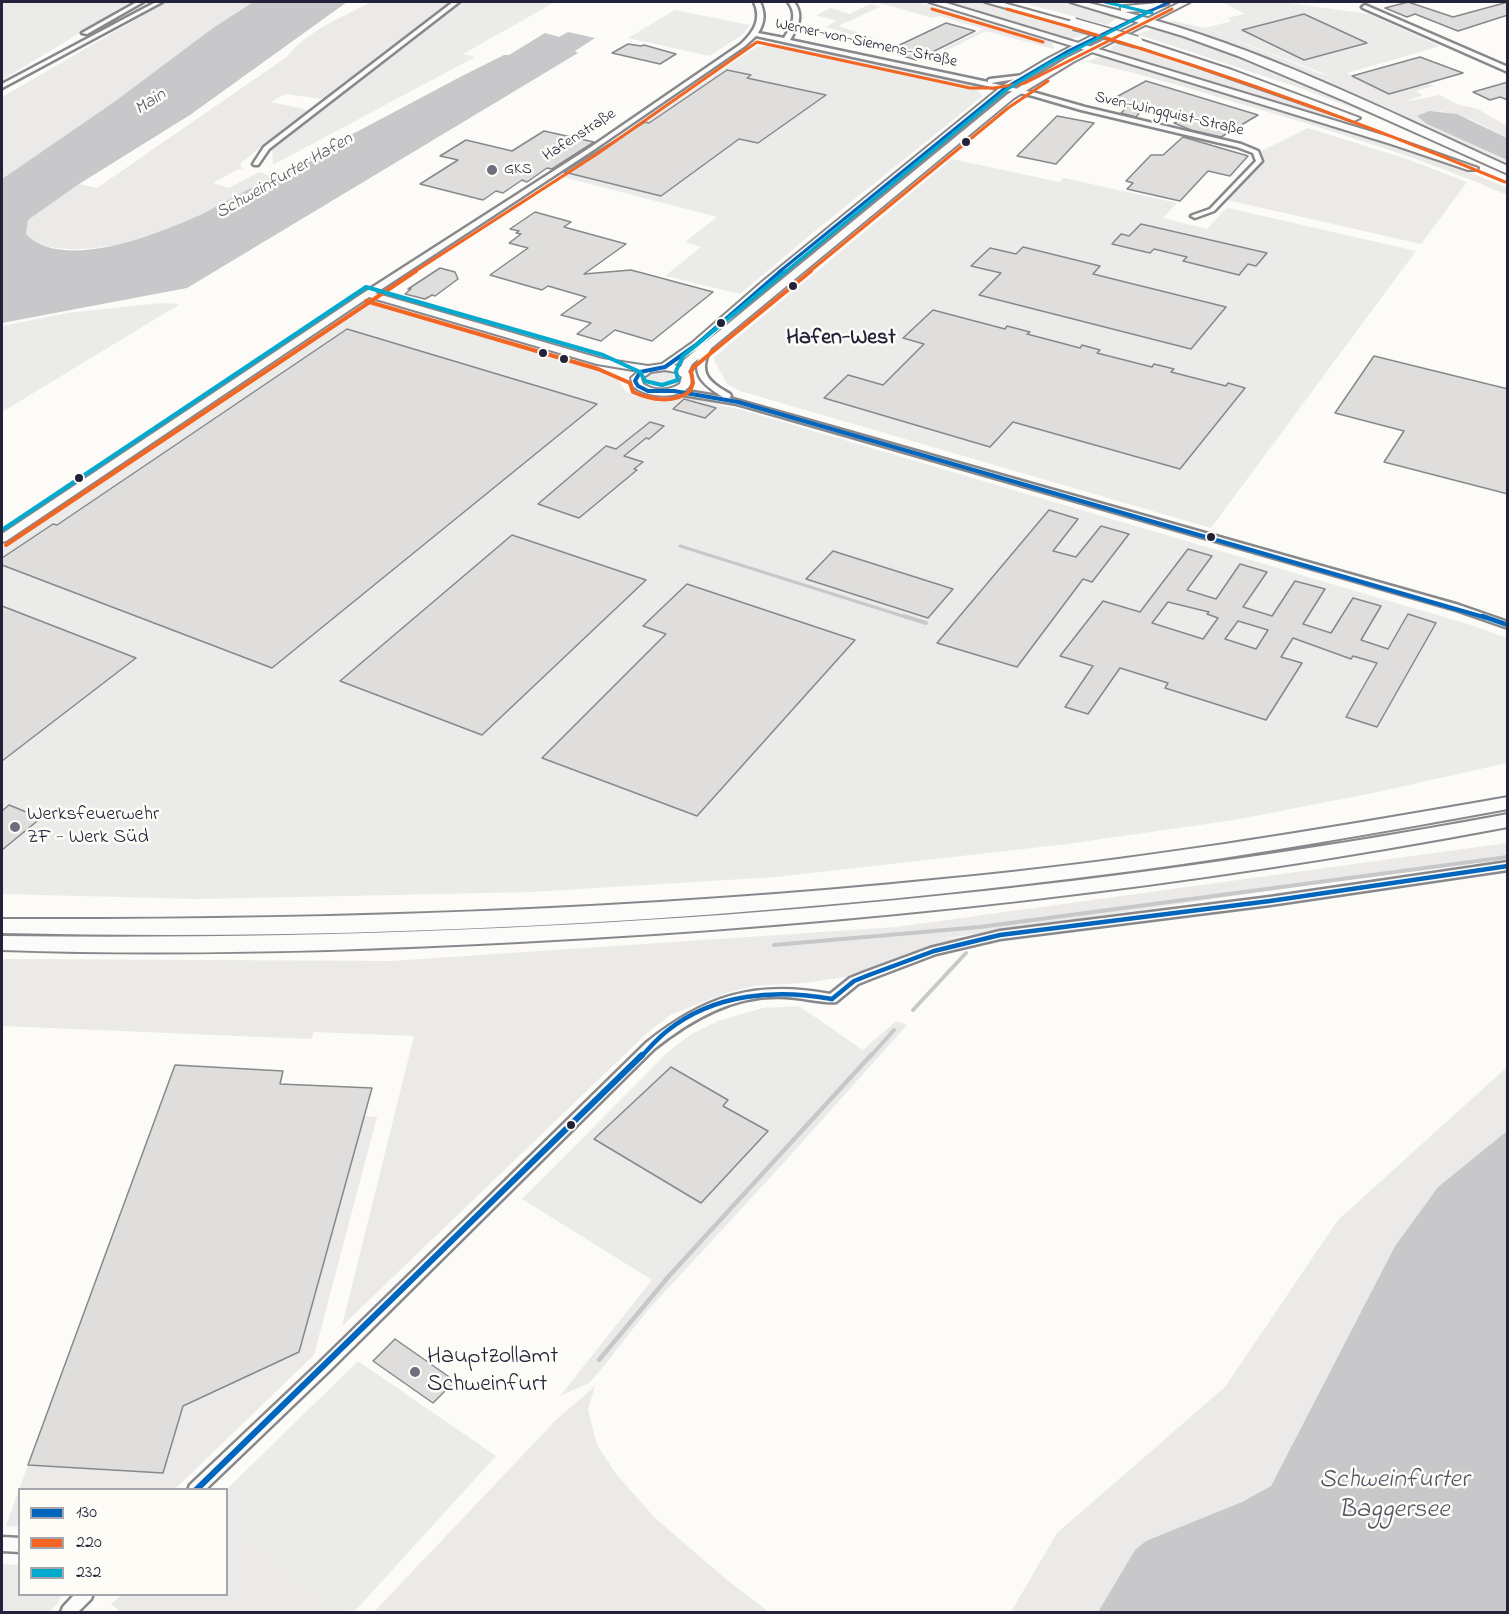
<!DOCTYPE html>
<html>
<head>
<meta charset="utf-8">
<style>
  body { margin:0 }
  #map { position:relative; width:1509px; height:1614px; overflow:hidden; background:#fcfbf8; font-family:"Indie Flower",sans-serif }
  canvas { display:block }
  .frame { position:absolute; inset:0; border:3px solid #22223b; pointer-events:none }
  .legend { position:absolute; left:18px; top:1488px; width:210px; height:108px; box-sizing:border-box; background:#fdfcf7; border:2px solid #a5a5ac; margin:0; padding:8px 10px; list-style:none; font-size:18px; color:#22223b }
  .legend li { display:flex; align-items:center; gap:12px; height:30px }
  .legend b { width:30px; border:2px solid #a5a5ac }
</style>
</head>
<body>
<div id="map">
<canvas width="1509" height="1614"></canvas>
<div class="frame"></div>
<ul class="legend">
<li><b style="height:8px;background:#0065bd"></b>130</li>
<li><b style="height:8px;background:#f26522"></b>220</li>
<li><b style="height:8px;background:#00a9ce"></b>232</li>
</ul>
</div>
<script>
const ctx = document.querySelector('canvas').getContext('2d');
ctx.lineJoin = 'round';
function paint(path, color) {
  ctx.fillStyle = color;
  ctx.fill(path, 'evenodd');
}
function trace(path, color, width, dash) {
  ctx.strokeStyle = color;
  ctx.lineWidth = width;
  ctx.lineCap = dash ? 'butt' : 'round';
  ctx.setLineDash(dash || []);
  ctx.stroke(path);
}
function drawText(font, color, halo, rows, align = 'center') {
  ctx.font = font + ' "Indie Flower",sans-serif';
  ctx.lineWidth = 5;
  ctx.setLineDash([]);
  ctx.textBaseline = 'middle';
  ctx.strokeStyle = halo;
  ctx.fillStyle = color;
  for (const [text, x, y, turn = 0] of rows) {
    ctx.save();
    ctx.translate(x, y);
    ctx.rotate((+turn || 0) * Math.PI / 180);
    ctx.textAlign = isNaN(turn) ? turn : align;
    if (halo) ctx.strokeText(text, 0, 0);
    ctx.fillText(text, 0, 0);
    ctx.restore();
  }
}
paint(new Path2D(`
  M 2,2 L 131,2 L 2,80 Z
  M 461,2 L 555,2 L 463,54 L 475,57 L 273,165 L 272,148 L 275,145 Z
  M 1209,2 L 1282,2 L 1369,14 L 1440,46 L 1341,75 L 1330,76 L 1205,28 L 1232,21 L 1227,18 L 1245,14 L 1224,3 Z
  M 675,10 L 750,25 L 743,34 L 710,56 L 628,38 Z
  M 791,44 L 972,84 L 983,96 L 810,235 L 740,294 L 665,276 L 701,247 L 685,242 L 717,217 L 563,177 L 756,47 Z
  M 952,159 L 1059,182 L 1064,178 L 1177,203 L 1163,218 L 1207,229 L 1224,210 L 1228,208 L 1416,251 L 1211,528 L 740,391 L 727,384 L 713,358 Z
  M 366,301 L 614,374 L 626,392 L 638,397 L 655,400 L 689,398 L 746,411 L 1471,625 L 1507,638 L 1507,763 L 1373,793 L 1234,820 L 1067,844 L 776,877 L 531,892 L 346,896 L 197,899 L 2,894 L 2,546 Z
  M 161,303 L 180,304 L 2,412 L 2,326 L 67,313 Z
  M 799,1006 L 863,1050 L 652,1280 L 522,1199 L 669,1051 L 690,1035 L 718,1021 L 763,1008 Z
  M 358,1361 L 496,1456 L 354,1612 L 347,1612 L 227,1518 L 226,1490 Z
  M 2,1564 L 19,1565 L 20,1594 L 62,1595 L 57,1604 L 49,1612 L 2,1612 Z`), '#ebebe9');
paint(new Path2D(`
  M 166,2 L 253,2 L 213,28 L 114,102 L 2,179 L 2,97 Z
  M 371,2 L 452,2 L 324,99 L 285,94 L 271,102 L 308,110 L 242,162 L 240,166 L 244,170 L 238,169 L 213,183 L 229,188 L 259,172 L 272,177 C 210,209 149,248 77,249 C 58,249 40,248 26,234 L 28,220 L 79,184 L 97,188 L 288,56 C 307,30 344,17 371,2 Z
  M 876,2 L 918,2 L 1046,40 L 1052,43 L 1054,49 L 986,31 L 947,50 L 942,49 L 984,29 L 939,16 L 933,18 Z
  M 940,2 L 980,2 L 1068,24 L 1089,34 L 1067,40 Z
  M 1019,2 L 1068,2 L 1122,14 L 1107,25 Z
  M 870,4 L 880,7 L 838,26 L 874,38 L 869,40 L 826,27 L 837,21 L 816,15 L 831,8 L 849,14 Z
  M 1173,21 L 1205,28 L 1321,74 L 1330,76 L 1346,73 L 1389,94 L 1428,83 L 1434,86 L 1416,91 L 1423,95 L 1404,102 L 1439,95 L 1459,105 L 1476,108 L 1507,126 L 1507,138 L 1470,119 L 1440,111 L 1427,124 L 1507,160 L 1507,169 L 1254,54 L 1167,23 Z
  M 1163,26 L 1206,41 L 1419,132 L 1417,133 L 1303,89 L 1137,34 Z
  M 1123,41 L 1284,94 L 1379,132 L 1371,132 L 1110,53 L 1112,46 Z
  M 1105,55 L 1343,127 L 1449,163 L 1507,188 L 1507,195 C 1422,158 1334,131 1244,105 C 1192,89 1139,73 1086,62 Z
  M 1308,128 L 1407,159 L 1467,182 L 1421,244 L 1227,200 L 1264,159 L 1261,151 Z
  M 663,371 L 678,376 L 678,383 L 661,388 L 645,382 L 646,376 Z
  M 633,477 L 638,477 L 635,481 L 667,491 L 672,488 L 677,489 L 675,494 L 700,502 L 707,499 L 692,512 L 694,507 L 666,498 L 659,501 L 661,497 L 629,486 L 621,490 Z
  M 717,501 L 715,506 L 758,520 L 765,517 L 763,521 L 824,540 L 831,537 L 816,551 L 817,546 L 814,545 L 756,527 L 750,530 L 751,525 L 708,512 L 701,514 Z
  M 840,540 L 839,545 L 858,551 L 865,547 L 863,552 L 866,554 L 909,567 L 916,563 L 914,569 L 962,584 L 966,580 L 969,582 L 961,591 L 829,550 Z
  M 1507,843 L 1507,856 L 934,940 L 965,937 L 846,977 L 803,983 L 754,986 L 726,993 L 670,1015 L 646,1034 L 342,1326 L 414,1036 L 314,1032 L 311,1039 L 2,1026 L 2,959 L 392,961 L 896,927 Z
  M 896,1021 L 907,1025 L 779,1168 L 647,1311 L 599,1372 L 589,1383 L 560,1396 L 652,1280 L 863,1050 Z
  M 1507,1067 L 1507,1131 L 1438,1187 L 1395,1246 L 1271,1486 L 1242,1502 L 1135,1550 L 1098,1612 L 1011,1612 L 1057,1533 L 1225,1387 L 1338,1220 Z
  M 364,1116 L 377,1117 L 314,1355 L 175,1489 L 20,1490 L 19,1527 L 6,1526 L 28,1465 L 162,1472 L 183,1406 L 299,1352 Z
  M 595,1386 L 588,1410 L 597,1445 L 617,1475 L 655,1518 L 727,1580 L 769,1612 L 374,1612 L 556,1420 Z
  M 227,1518 L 347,1612 L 121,1612 L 111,1604 L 121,1595 L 226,1594 Z`), '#ebeae8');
paint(new Path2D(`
  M 253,2 L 347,2 L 190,115 L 79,184 L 28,220 L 26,234 C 63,273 161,233 202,214 L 462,76 L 504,55 L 509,55 L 545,33 L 559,37 L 568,32 L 595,38 L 575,51 L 578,53 L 187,288 L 2,323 L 2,179 L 114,102 L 213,28 Z
  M 1429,111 L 1457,114 L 1507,138 L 1507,160 L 1427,124 L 1417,116 Z
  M 1507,1131 L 1507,1612 L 1098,1612 L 1135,1550 L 1146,1541 L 1242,1502 L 1271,1486 L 1395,1246 L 1438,1187 Z`), '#c8c8ca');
trace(new Path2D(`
  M 680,546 L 909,618`), '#c8c8ca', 3);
trace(new Path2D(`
  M 904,616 L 926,623
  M 774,945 L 980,927 L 1508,857
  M 913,1010 L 966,953
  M 870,1057 L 894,1030`), '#c8c8ca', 4);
trace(new Path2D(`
  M 599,1360 L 669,1276 L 871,1055`), '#c8c8ca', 4.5);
const building = new Path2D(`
  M 1408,2 L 1453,17 L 1508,2 L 1508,15 L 1458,31 L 1415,14 L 1407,17 L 1385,8 Z
  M 1304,14 L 1367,43 L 1304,60 L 1242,30 Z
  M 946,23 L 975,31 L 916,60 L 887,51 Z
  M 628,44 L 641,46 L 644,45 L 676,54 L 660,64 L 612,53 Z
  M 1420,57 L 1463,73 L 1389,94 L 1352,76 Z
  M 727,70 L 751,75 L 747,78 L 826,95 L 758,143 L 739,139 L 661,196 L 564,172 L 645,122 L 649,123 Z
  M 1146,81 L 1258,115 L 1221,137 L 1191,130 L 1174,123 L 1182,119 L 1150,109 L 1141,111 L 1136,117 L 1121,113 L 1127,107 L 1109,101 Z
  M 1508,82 L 1508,100 L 1500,97 L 1490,100 L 1473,92 Z
  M 1057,116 L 1094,123 L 1056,164 L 1017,156 Z
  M 544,131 L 594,142 L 552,169 L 547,168 L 527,182 L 522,180 L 503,193 L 496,191 L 483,200 L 420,184 L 458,160 L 440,156 L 466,140 L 512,151 Z
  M 1183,137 L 1248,156 L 1230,176 L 1208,171 L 1180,201 L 1127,189 L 1133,183 L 1126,181 L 1151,155 L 1163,155 Z
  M 535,212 L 571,222 L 564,227 L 626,244 L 584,274 L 631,270 L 713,292 L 652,341 L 615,330 L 601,341 L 577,334 L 591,323 L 561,315 L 586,297 L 548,286 L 542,290 L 490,275 L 528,248 L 509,243 L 521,234 L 516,233 L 519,231 L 510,229 Z
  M 1141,224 L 1267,253 L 1256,266 L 1248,264 L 1239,275 L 1183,261 L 1187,257 L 1154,249 L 1150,253 L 1112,244 L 1121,234 L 1129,236 Z
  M 1023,247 L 1100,266 L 1093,274 L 1226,307 L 1191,349 L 979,295 L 1001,273 L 971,266 L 990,248 L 1016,254 Z
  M 440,268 L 455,272 L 458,279 L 435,296 L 432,295 L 425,299 L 405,294 L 411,289 L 408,289 Z
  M 933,310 L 1005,329 L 1007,326 L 1030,332 L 1027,334 L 1080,348 L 1082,345 L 1100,350 L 1097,353 L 1152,367 L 1154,364 L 1174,369 L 1171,372 L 1226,386 L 1228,383 L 1245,388 L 1180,469 L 1013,422 L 990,447 L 824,398 L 848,375 L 883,385 L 924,344 L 903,338 Z
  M 347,329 L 597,404 L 272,668 L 2,565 L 2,558 L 53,524 L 57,525 Z
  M 1374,356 L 1508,389 L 1508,494 L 1384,462 L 1404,431 L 1335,413 Z
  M 684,399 L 716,408 L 705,418 L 673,409 Z
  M 650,422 L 664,426 L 649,439 L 646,438 L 624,456 L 643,462 L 634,469 L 637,470 L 579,518 L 538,504 L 606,446 L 616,449 Z
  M 1049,510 L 1078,519 L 1053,551 L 1076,557 L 1101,526 L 1129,534 L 1092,582 L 1083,579 L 1017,667 L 937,643 Z
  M 512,535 L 646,580 L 482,735 L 340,681 Z
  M 1188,549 L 1212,556 L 1187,590 L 1216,599 L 1240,564 L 1267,572 L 1243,607 L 1272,616 L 1295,581 L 1325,589 L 1303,624 L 1331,633 L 1353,598 L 1381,606 L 1361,640 L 1388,649 L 1408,614 L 1436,623 L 1377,727 L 1346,717 L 1377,663 L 1353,656 L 1351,659 L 1293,638 L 1281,657 L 1302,663 L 1266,720 L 1165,688 L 1168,683 L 1120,668 L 1088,714 L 1065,707 L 1093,666 L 1060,656 L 1103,601 L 1140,612 ZM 1168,602 L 1209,612 L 1207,614 L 1218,618 L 1203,639 L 1152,623 ZM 1238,621 L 1268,630 L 1256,649 L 1225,639 Z
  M 833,551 L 953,589 L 928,618 L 806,579 Z
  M 687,584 L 855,640 L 697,816 L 542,758 L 666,634 L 643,626 Z
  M 2,606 L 136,658 L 2,761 Z
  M 9,805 L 41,818 L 2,850 L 2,811 Z
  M 175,1065 L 283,1071 L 280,1084 L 372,1088 L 299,1352 L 183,1406 L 163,1473 L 28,1465 Z
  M 671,1067 L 728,1100 L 723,1106 L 768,1131 L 701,1203 L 594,1139 Z
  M 395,1339 L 455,1381 L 433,1403 L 373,1361 Z`);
paint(building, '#dfdedd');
trace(building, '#88888c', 1.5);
const minor = new Path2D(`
  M 137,2 L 143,2 L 87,34 L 82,33 Z
  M 156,2 L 162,2 L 2,88 L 2,84 Z
  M 453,2 L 459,2 L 269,149 L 258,165 L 254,165 L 253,164 L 264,147 Z
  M 754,2 L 760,2 C 765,13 765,22 758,33 L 784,38 C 792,26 798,15 788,2 L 794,2 C 804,15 798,27 790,40 L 988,82 L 988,80 L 990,79 L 1024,75 L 1025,76 L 1022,78 L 991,83 L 1036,93 L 1085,107 L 1241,144 L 1258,151 L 1262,161 L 1214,211 L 1195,218 L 1191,216 L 1193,215 L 1210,209 L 1256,161 L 1253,153 L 1237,147 L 1081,110 L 1033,96 L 756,36 L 745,46 L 595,149 L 371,296 L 365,296 L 365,292 L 591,147 L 741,44 C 754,32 762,19 754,2 Z
  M 1365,5 L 1508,67 L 1508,72 L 1363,8 L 1362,7 Z
  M 704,346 L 710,346 L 711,348 C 697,373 709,382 730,394 L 731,396 L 729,398 L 1459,605 L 1508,622 L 1508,628 L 1453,609 L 737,404 L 671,393 L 671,389 L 674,389 L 723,397 C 700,383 689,372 704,346 Z
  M 1508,862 L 1508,870 L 1270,905 L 1000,939 L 936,954 L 873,978 L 858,984 L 836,1002 C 828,1004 798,997 785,997 C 735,994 692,1019 654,1049 L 329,1371 L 205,1490 L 188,1490 L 190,1485 L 319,1363 L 646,1043 C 704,996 755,980 830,994 L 850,978 L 865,972 L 930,948 L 1000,931 L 1270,897 Z
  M 2,1537 L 20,1538 L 20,1552 L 2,1551 Z
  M 75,1594 L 93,1594 L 91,1599 L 78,1612 L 61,1612 L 63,1607 Z`);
const tertiary = new Path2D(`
  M 1181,2 L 1190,2 L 1073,62 L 1014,98 L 692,364 L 688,372 L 692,376 C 692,377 690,385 690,385 C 680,401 644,397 633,386 L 631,378 L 639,371 L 597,364 L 369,297 L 6,541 L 2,542 L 2,534 L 365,292 L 371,292 L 602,359 L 648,366 L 662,364 L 692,343 L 762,282 L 1002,86 L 1047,59 L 1103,30 L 1109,30 L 1109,34 L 1053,63 L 1008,90 L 768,286 L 700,347 L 674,365 L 681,367 L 684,360 L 1008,94 L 1067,58 ZM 665,370 L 675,372 L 682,377 L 680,384 C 668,391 656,392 643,384 L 641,379 L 651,372 Z`);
const trunk = new Path2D(`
  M 929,2 L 943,2 L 1399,140 L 1478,168 L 1476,170 L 1468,170 L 1391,144 Z
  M 985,2 L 1000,2 L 1079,24 L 1074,27 Z
  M 1070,2 L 1085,2 L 1121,11 L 1121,7 L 1125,6 L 1169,2 L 1168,4 L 1143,11 L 1125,12 C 1258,46 1383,109 1508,166 L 1508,174 L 1345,101 L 1238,56 L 1183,36 Z
  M 1137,39 L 1232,70 L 1360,118 L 1354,121 L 1350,120 L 1133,44 L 1132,42 Z`);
const motorway = new Path2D(`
  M 1508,797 L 1508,809 C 1383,832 1258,854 1132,871 C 758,920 379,942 2,933 L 2,919 C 317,920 630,911 943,879 C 1133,861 1320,830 1508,797 Z
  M 1508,814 L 1508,827 C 1181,889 851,925 519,942 C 347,951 174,956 2,950 L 2,936 C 506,942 1011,907 1508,814 Z`);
trace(minor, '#88888c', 5);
trace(tertiary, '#88888c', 4);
trace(trunk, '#88888c', 4);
trace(motorway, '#88888c', 4);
paint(minor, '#fbfbf9');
paint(tertiary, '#fbfbf9');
paint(trunk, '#fbfbf9');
paint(motorway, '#fbfbf9');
const trunkBridge = new Path2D(`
  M 1074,24 L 1137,42`);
trace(trunkBridge, '#88888c', 14, []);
trace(trunkBridge, '#fbfbf9', 11);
trace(new Path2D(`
  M 779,272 L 1005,88 L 1068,51 L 1169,2`), '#0065bd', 3);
trace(new Path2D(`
  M 781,271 L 696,345 L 665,367 L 640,372 L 635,381 L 638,386 L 648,391 L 674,391 L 738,402 L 1487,618`), '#0065bd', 4);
trace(new Path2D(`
  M 1482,616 L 1508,625
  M 832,999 L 854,981 L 869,975 L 934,951 L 1000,935 L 1270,901 L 1508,866
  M 641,1057 C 649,1048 658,1038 667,1031 C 714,993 776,989 832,999`), '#0065bd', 4.5);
trace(new Path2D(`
  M 196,1490 L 642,1055`), '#0065bd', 6);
trace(new Path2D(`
  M 932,9 L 1043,42
  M 1007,9 C 1177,56 1342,114 1505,182
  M 414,272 L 597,154 L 757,42 L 970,88 L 994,88 L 1025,83 L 1172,9
  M 809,272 L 1008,108 L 1048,81`), '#f26522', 3);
trace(new Path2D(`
  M 366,301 L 598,369 L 630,383 L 633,392 C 651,400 674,404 690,391 L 693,383 L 691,372 L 694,367 L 811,271
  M 6,545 L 416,271`), '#f26522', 4);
trace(new Path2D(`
  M 1105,2 L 1152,13
  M 785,272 L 1006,90 L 1050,63 L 1147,13`), '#00a9ce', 3);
trace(new Path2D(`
  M 2,530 L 366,287 L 603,355 L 640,372 L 645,381 L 662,385 L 678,380 L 676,371 L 683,356 L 786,271`), '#00a9ce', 4);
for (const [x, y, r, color] of [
  [966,142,5,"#22223b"],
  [492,170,6,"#6e6e7d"],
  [793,286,5,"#22223b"],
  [721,323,5,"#22223b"],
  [543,353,5,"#22223b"],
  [564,359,5,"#22223b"],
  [79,478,5,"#22223b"],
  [1211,537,5,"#22223b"],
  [15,827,6,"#6e6e7d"],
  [571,1125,5,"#22223b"],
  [415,1372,6,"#6e6e7d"]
]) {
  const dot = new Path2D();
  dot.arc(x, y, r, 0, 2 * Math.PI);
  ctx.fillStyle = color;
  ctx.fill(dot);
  trace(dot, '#fdfcf7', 2);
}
drawText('16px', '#22223b', '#fdfcf7', [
  ["Werner-von-Siemens-Straße",866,44,12],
  ["Sven-Wingquist-Straße",1169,115,13],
  ["Hafenstraße",580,136,-33]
]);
drawText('16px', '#22223b', '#fdfcf7', [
  ["GKS",504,170]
], 'left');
drawText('italic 18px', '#545466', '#fdfcf7', [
  ["Main",151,103,-33],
  ["Schweinfurter Hafen",285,177,-30]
]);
drawText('20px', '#22223b', '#fdfcf7', [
  ["Werksfeuerwehr",27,816],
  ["ZF - Werk Süd",27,839]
], 'left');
drawText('bold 22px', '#22223b', '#fdfcf7', [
  ["Hafen-West",841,339]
]);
drawText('24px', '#22223b', '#fdfcf7', [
  ["Hauptzollamt",427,1358],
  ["Schweinfurt",427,1386]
], 'left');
drawText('italic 26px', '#545466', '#fdfcf7', [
  ["Schweinfurter",1394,1482],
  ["Baggersee",1394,1512]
]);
</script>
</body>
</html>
